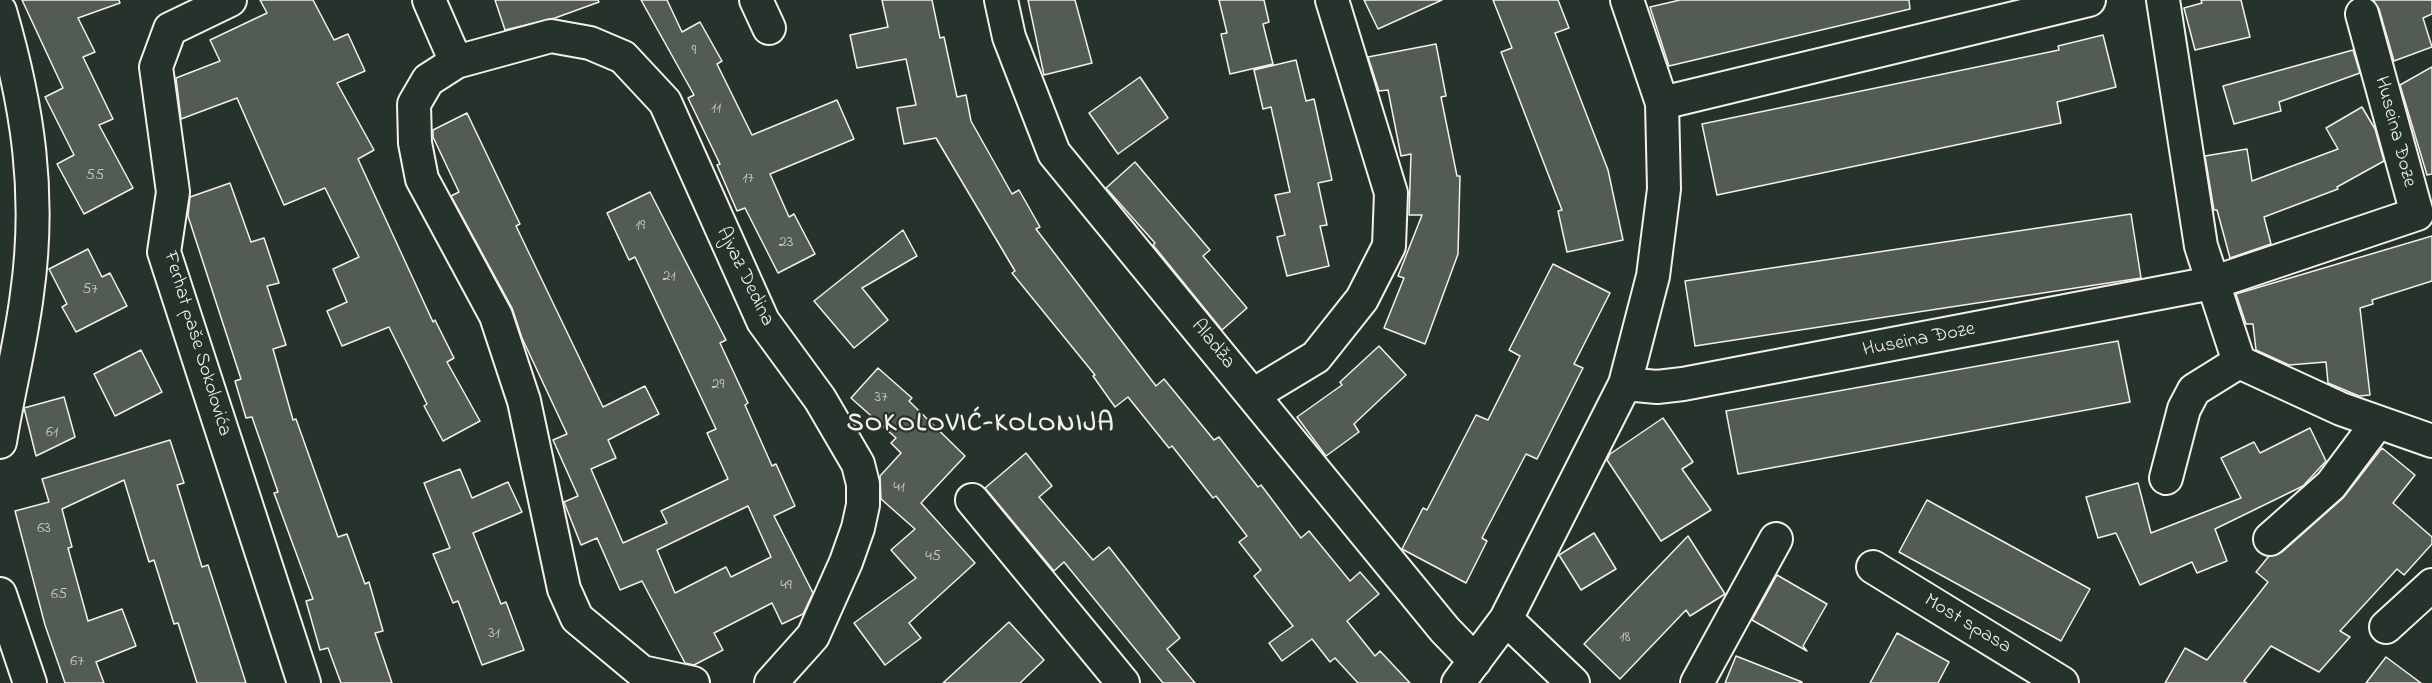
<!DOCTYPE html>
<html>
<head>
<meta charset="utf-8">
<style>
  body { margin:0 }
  canvas { display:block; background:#26332d }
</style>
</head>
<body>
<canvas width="2432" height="683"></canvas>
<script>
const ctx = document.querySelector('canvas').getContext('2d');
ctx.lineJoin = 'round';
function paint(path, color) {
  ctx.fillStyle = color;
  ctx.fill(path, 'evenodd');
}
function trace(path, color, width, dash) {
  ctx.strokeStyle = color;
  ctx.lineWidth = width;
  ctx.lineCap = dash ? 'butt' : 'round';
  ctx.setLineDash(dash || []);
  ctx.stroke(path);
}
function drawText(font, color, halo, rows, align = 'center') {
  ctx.font = font + ' "Indie Flower",sans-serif';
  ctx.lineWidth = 4.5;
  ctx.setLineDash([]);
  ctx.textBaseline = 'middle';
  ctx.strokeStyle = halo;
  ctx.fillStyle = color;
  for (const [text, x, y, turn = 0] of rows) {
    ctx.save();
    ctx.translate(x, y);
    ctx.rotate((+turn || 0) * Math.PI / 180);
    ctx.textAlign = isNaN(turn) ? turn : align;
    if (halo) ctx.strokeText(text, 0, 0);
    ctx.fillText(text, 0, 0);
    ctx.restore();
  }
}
const building = new Path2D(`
  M 22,0 L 119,0 L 120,3 L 78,18 L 95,52 L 83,57 L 113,119 L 99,125 L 133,188 L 84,214 L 57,164 L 74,155 L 45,97 L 63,88 Z
  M 260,0 L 313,0 L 334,40 L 348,34 L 365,71 L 337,83 L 374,150 L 358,159 L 433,322 L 435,320 L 454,358 L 447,362 L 480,421 L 443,441 L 424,406 L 427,404 L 389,327 L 342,346 L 327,311 L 347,302 L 333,269 L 359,257 L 325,188 L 284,205 L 237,98 L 181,119 L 176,78 L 220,61 L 210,40 L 267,13 Z
  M 495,0 L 598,0 L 599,2 L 555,18 L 505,30 Z
  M 641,0 L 667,0 L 682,32 L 700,22 L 722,61 L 717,64 L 752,135 L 837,100 L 854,139 L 770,174 L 789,217 L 794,214 L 815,254 L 778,273 L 745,208 L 737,211 L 717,165 L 720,164 L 688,98 L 694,95 Z
  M 882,0 L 932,0 L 940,38 L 944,37 L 957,97 L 966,95 L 971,121 L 1012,194 L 1019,190 L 1040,227 L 1036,229 L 1156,386 L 1164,379 L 1214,440 L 1219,437 L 1258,487 L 1261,485 L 1301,538 L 1309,531 L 1350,581 L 1360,572 L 1379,594 L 1347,621 L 1375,656 L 1380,651 L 1410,683 L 1358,683 L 1335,658 L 1330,662 L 1312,639 L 1282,661 L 1269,643 L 1293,626 L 1254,576 L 1261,570 L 1239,542 L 1247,536 L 1216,496 L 1213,498 L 1172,446 L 1169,448 L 1128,397 L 1115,407 L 1093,376 L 1095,375 L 1012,273 L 1015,271 L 936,138 L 904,144 L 897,108 L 916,105 L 906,59 L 857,68 L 850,35 L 888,27 Z
  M 1028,0 L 1075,0 L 1092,63 L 1044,75 Z
  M 1219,0 L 1264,0 L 1269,22 L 1263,24 L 1273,64 L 1230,74 L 1221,34 L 1227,33 Z
  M 1364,0 L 1442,0 L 1378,29 Z
  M 1493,0 L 1558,0 L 1569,28 L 1555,33 L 1608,170 L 1623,240 L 1567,252 L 1558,211 L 1562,210 L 1501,52 L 1512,48 Z
  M 1680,0 L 1909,0 L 1910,9 L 1669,66 L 1650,7 Z
  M 2201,0 L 2241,0 L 2250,37 L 2195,50 L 2184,8 L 2202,3 Z
  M 2373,0 L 2432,0 L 2432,14 L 2423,18 L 2432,47 L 2394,61 L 2379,9 Z
  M 2103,35 L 2116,87 L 2057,102 L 2061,123 L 1717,195 L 1702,124 L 2059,50 L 2058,46 Z
  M 1436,44 L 1446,96 L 1441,97 L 1457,176 L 1460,176 L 1458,254 L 1425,344 L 1384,328 L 1404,278 L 1398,276 L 1422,215 L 1409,215 L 1411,154 L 1401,156 L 1388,90 L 1379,91 L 1368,57 Z
  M 2353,50 L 2360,73 L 2279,102 L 2281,111 L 2234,124 L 2223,86 Z
  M 1296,60 L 1306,101 L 1314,99 L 1332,180 L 1318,183 L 1327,225 L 1320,226 L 1329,266 L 1287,276 L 1277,237 L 1285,235 L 1275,195 L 1290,192 L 1271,107 L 1263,109 L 1254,70 Z
  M 2432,67 L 2432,174 L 2427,175 L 2400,85 Z
  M 1140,77 L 1168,118 L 1118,154 L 1089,113 Z
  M 2362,107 L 2375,129 L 2384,161 L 2337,187 L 2338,189 L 2264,217 L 2271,244 L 2230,258 L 2217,210 L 2214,210 L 2205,156 L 2247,149 L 2252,181 L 2338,149 L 2326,128 Z
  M 467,113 L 520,224 L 516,226 L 603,407 L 645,386 L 659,414 L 608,440 L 616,458 L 591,469 L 623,543 L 667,523 L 661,511 L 728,479 L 707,433 L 716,429 L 635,257 L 629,260 L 607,213 L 650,192 L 726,340 L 720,343 L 748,403 L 745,405 L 772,466 L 776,464 L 795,506 L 774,516 L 813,593 L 803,614 L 782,624 L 772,603 L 714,633 L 723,650 L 694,665 L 685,663 L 642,581 L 620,590 L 597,538 L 581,545 L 564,502 L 578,496 L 553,440 L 567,434 L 522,338 L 512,308 L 451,196 L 459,192 L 433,137 L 433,130 ZM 748,506 L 771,557 L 731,577 L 726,567 L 675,593 L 657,550 Z
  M 1135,162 L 1210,250 L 1203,256 L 1247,308 L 1222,330 L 1153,245 L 1155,243 L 1106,188 Z
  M 230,183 L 251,242 L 264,238 L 279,283 L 267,286 L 286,345 L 273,349 L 293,420 L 296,419 L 338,537 L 347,534 L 365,584 L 369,582 L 383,631 L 375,633 L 392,683 L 341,683 L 328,648 L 320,650 L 306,601 L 313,599 L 274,493 L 278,492 L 252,417 L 246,418 L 235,381 L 241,379 L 188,216 L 190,197 Z
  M 2131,214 L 2141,278 L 1695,346 L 1685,281 Z
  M 903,230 L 917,256 L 862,288 L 888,320 L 854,348 L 814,301 Z
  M 2432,236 L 2432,281 L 2372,300 L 2373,304 L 2360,308 L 2370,395 L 2359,396 L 2328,383 L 2326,362 L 2289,365 L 2256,350 L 2253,324 L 2246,324 L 2236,294 Z
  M 88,249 L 102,277 L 110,273 L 127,306 L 76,332 L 62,307 L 67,304 L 49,269 Z
  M 1553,264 L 1610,293 L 1574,364 L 1583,368 L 1537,459 L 1526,454 L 1482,538 L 1487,541 L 1466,583 L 1402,549 L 1423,508 L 1427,510 L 1476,415 L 1488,420 L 1520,356 L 1509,350 Z
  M 2118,341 L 2130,402 L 1738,474 L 1726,411 Z
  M 1379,346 L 1406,375 L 1354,424 L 1359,432 L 1326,456 L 1297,417 L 1342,385 L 1340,382 Z
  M 141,350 L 162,392 L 115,416 L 94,374 Z
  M 878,368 L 912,398 L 909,401 L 965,456 L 921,503 L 975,563 L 909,623 L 921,638 L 885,665 L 854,623 L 916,578 L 891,550 L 915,529 L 881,499 L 880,476 L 901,453 L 891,443 L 896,438 L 851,398 Z
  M 64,397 L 75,437 L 36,456 L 24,408 Z
  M 1663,418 L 1693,462 L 1682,469 L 1711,510 L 1661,541 L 1607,460 L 1610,454 Z
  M 2310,428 L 2326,461 L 2303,486 L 2215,529 L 2227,561 L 2197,573 L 2192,562 L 2140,585 L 2116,533 L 2098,538 L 2086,497 L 2138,483 L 2151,533 L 2241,498 L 2221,458 L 2254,442 L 2260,453 Z
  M 170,440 L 184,483 L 177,485 L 202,567 L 208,565 L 246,683 L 197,683 L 178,623 L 174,624 L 154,560 L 149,562 L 124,480 L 62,509 L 72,547 L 68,548 L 88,621 L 122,609 L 136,646 L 96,662 L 104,683 L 65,683 L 45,625 L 15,511 L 49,502 L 42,479 Z
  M 2382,448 L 2415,475 L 2393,503 L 2432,537 L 2432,544 L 2404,575 L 2397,569 L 2340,631 L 2350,637 L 2319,672 L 2271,646 L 2244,681 L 2247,683 L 2165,683 L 2185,648 L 2207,660 L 2268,582 L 2256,572 L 2269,556 L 2282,552 L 2343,498 Z
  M 1026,453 L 1052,486 L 1039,497 L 1093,560 L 1109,547 L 1180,638 L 1167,649 L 1195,683 L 1163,683 L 1064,562 L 1054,571 L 985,488 Z
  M 460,469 L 472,498 L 508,482 L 522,512 L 473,533 L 501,604 L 506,602 L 524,650 L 482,665 L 458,601 L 453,603 L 433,554 L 450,548 L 424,483 Z
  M 1927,500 L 2090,589 L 2061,641 L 1899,552 Z
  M 1594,533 L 1616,569 L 1581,590 L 1559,555 Z
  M 1688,536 L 1725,594 L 1690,616 L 1686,610 L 1620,679 L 1584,644 Z
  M 1777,575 L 1827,604 L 1803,646 L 1807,651 L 1752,620 Z
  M 1009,622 L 1044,660 L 1020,683 L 943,683 Z
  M 1897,633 L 1949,662 L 1938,683 L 1870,683 Z
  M 1736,656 L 1802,682 L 1802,683 L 1725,683 Z
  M 2386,657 L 2421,683 L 2366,683 Z`);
paint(building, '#525c55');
trace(building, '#f4f1e8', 1.5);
const minor = new Path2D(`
  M 230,0 L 170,29 L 156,67 L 173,192 L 164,252 L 304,683
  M 429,0 L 456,62
  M 756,0 L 769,28
  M 1001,0 L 1009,37 L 1054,153 L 1445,630 L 1475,661
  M 2163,0 L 2201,246 L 2239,362 L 2341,409 L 2432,441
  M 0,11 C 28,107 41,194 27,294 C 21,343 8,392 0,442
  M 1662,103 L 2089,0
  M 1625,384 L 1657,387 L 1683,384 L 2212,283 L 2417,214 L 2362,14
  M 1253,395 L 1316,357 L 1362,299 L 1389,246 L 1391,193 L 1332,0
  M 2166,478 L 2184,409 L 2194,390 L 2239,362
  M 972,500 L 1123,683
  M 2270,539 L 2331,485 L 2378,422
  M 1873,567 L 2062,683
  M 0,594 L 30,683
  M 1506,619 L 1573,683
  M 2386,627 L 2432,585
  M 693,683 L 642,672 L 577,618 L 564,589 L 524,401 L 496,316 L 422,179 L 415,143 L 414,104 L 428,80 L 456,62 L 551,36 L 590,43 L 623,57 L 665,102 L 763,321 L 820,399 L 858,464 L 863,484 L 863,505 L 858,528 L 846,562 L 813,636 L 771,683
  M 1458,683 L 1506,619 L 1625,384 L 1653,276 L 1664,189 L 1662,103 L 1627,0
  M 1697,683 L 1776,539`);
trace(minor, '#f4f1e8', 36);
trace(minor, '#26332d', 32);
drawText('16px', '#ccccc3', null, [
  ["9",694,51],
  ["11",716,109],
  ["55",95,176],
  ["17",748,179],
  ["19",640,226],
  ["23",786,243],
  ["21",669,277],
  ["57",90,290],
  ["29",718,385],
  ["37",881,398],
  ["61",52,433],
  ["41",899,488],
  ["63",44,529],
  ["45",933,557],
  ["49",786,586],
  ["65",59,595],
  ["31",494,634],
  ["18",1625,638],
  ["67",77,662]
]);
drawText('20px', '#f4f1e8', '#26332d', [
  ["Huseina Đoze",2394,132,75],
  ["Ajvaz Dedina",744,277,64],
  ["Huseina Đoze",1919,341,-11],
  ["Ferhat paše Sokolovića",196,344,73],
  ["Aladža",1212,345,51],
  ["Most spasa",1967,625,31]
]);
ctx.letterSpacing = '1.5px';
drawText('bold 26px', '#f4f1e8', '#26332d', [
  ["SOKOLOVIĆ-KOLONIJA",981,426]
]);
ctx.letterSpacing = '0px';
</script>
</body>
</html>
